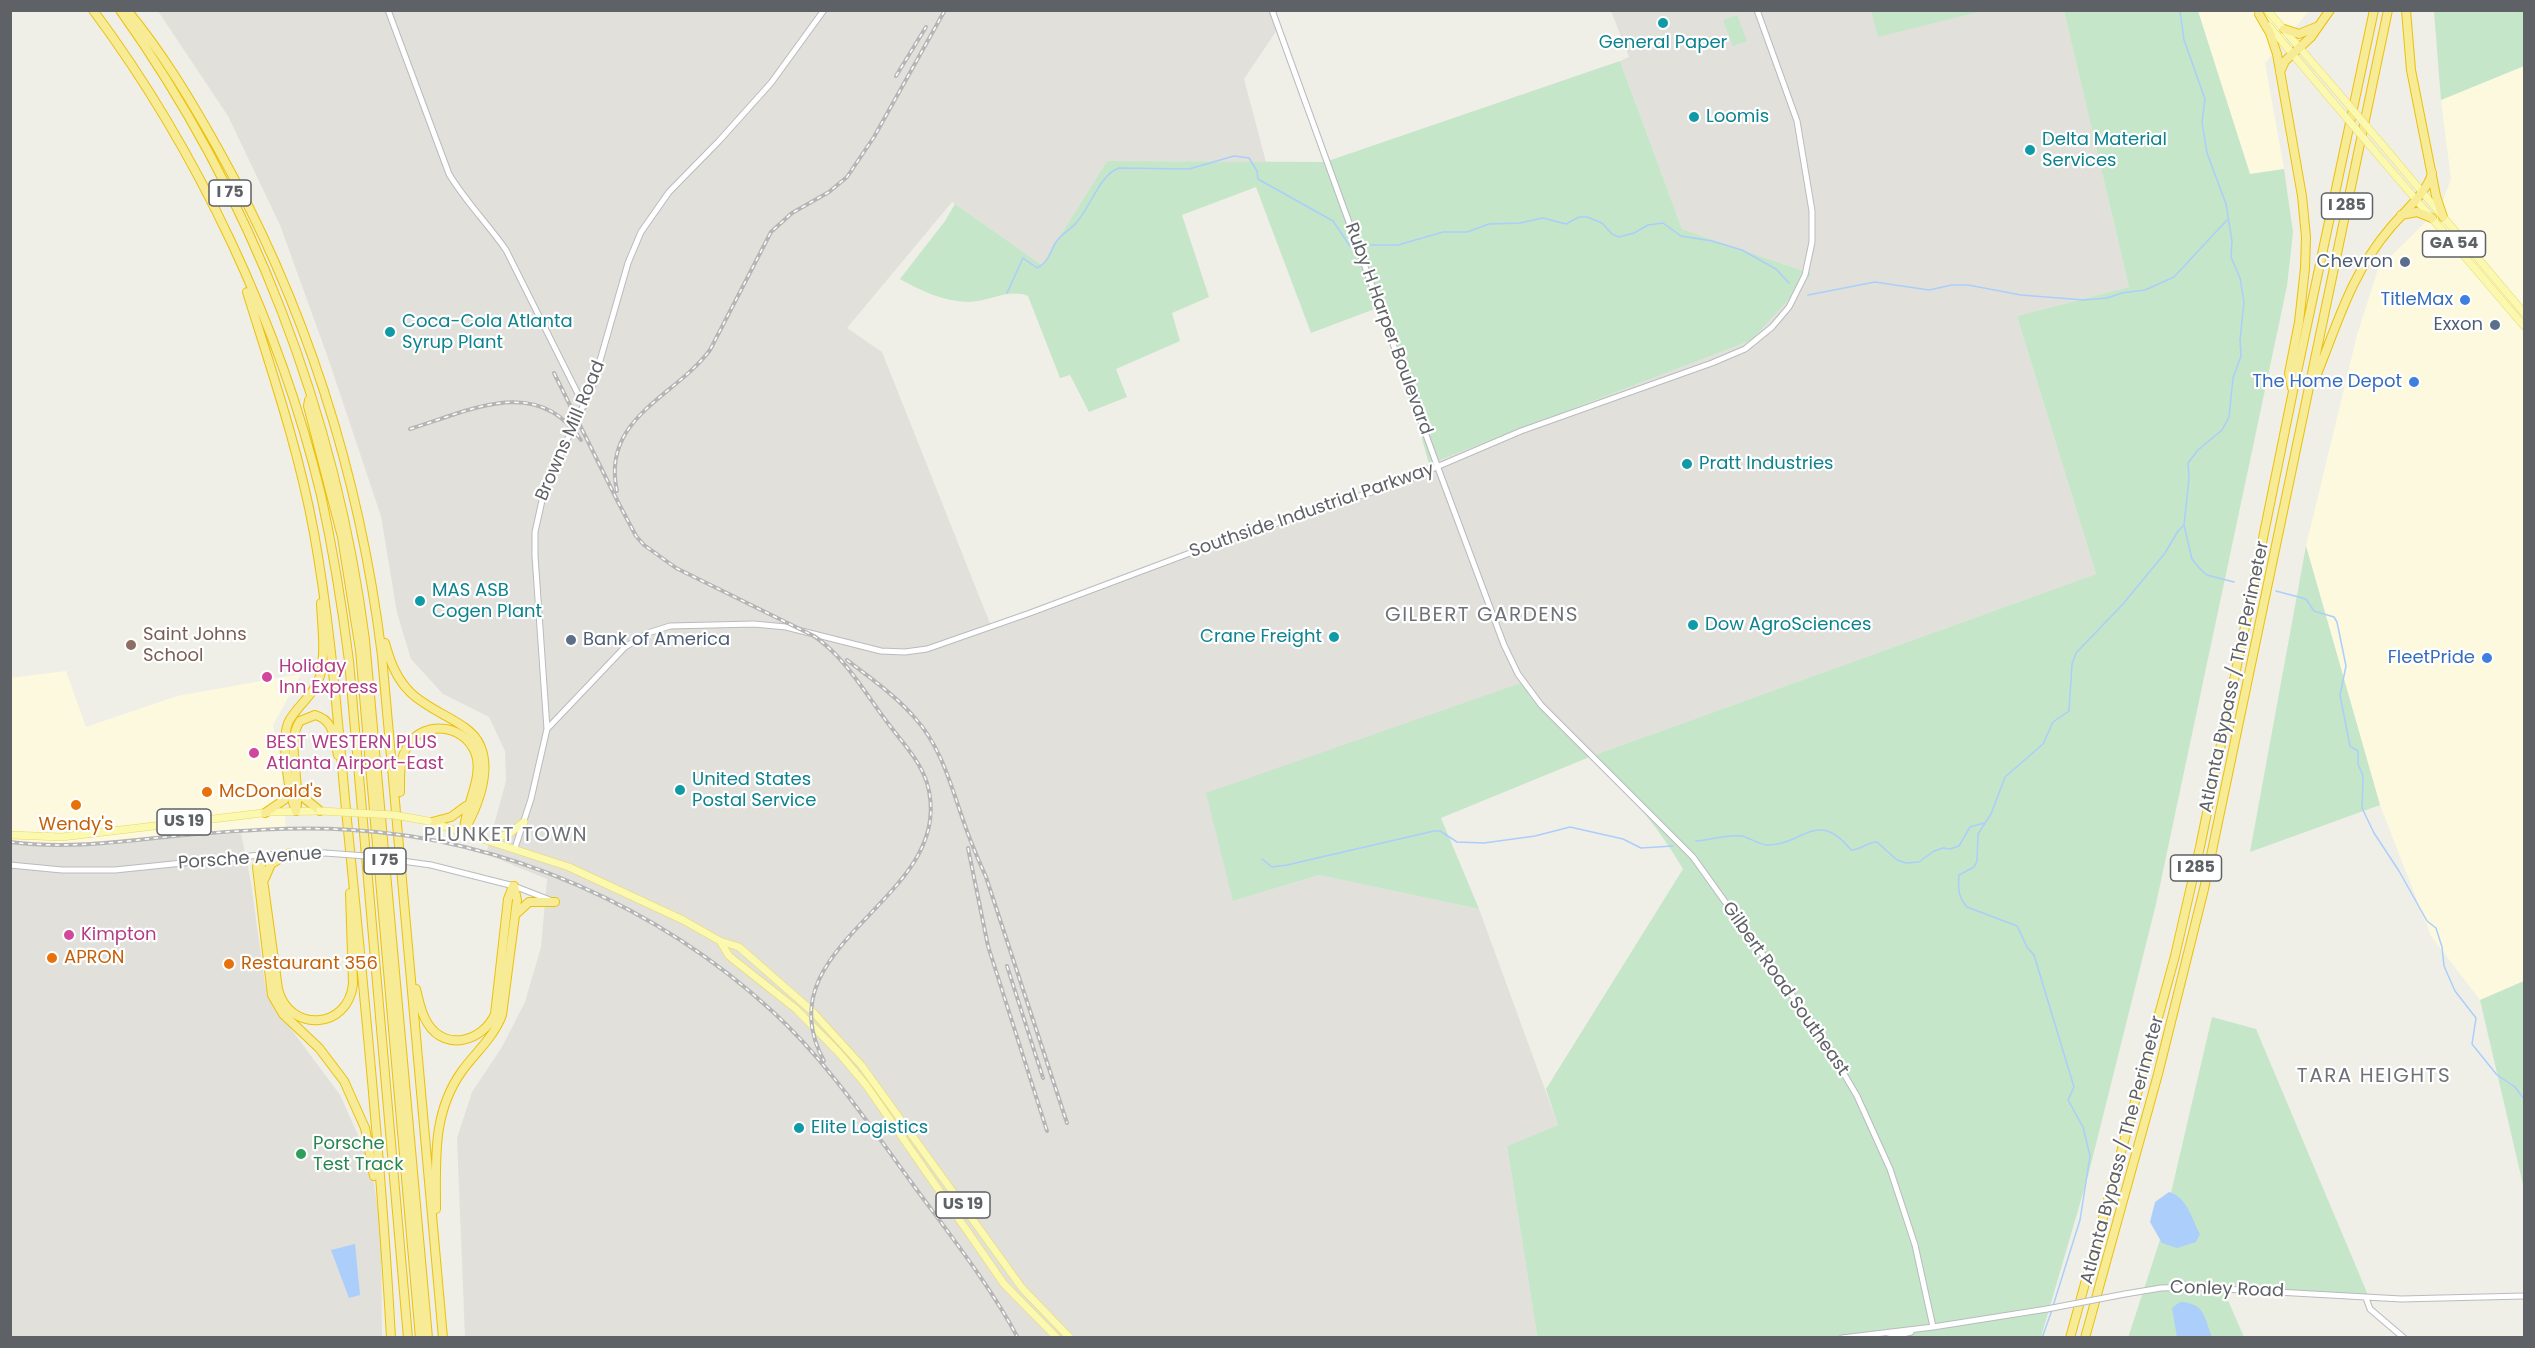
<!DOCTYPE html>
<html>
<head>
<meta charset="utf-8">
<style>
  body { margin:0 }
  #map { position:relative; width:2535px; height:1348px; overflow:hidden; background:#efefe7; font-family:Poppins,sans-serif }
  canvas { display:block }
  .frame { position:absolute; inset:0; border:12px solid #5e6166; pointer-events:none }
</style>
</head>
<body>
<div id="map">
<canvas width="2535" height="1348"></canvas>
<div class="frame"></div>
</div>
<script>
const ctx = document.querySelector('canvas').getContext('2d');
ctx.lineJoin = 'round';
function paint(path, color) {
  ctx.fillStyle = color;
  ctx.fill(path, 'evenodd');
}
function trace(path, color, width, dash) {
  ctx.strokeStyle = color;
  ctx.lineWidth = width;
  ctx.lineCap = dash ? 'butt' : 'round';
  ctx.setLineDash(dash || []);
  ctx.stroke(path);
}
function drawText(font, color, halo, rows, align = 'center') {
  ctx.font = font + ' Poppins,sans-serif';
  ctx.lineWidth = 4.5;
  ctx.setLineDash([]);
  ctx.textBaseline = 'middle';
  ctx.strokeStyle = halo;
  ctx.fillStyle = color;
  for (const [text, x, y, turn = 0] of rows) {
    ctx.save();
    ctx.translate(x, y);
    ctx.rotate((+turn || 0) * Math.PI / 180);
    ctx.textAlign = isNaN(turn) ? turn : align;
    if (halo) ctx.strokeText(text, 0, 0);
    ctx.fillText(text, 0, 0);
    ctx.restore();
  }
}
paint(new Path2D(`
  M 2198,11 L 2309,11 L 2265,63 L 2284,169 L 2250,174 Z
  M 2524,66 L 2524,981 L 2480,1000 L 2431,936 L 2380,805 L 2306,546 L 2357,335 L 2378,269 L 2440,208 L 2451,179 L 2441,100 Z
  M 66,671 L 86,727 L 177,696 L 301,674 L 273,725 L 281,766 L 286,827 L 241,833 L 123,842 L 11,844 L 10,678 Z`), '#fcf9df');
paint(new Path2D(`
  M 158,11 L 1272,11 L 1279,27 L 1244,79 L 1266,162 L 1107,161 L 1042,265 L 952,202 L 847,328 L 882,352 L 991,626 L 1141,568 L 1312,514 L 1429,464 L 1752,340 L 1812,274 L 1682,229 L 1620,61 L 1629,57 L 1611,11 L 2064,11 L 2129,287 L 2017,316 L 2096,574 L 1592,756 L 1523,682 L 1233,901 L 1319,875 L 1479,909 L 1558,1125 L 1507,1146 L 1537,1335 L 1535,1337 L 465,1337 L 457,1138 L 472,1092 L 502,1047 L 525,1002 L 541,947 L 547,879 L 486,854 L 506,781 L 505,751 L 489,717 L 443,694 L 411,659 L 397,613 L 381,516 L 328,358 L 280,225 L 228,116 Z
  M 241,833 L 251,883 L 265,984 L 272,1003 L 340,1095 L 371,1164 L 381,1230 L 382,1337 L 11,1337 L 10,844 L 123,842 Z`), '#e1e0db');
paint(new Path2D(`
  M 1871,10 L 1982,10 L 1982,11 L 1878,37 Z
  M 2064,11 L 2198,11 L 2250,174 L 2284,169 L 2293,232 L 2287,286 L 2156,904 L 2088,1176 L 2041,1337 L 1535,1337 L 1537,1335 L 1507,1146 L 1558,1125 L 1546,1089 L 1683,869 C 1657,824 1628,793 1592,756 L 1441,818 L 1479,909 L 1319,875 L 1233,901 L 1206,793 L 1524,682 L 1592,756 L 2096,574 L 2017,316 L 2129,287 Z
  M 2434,11 L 2524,11 L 2524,66 L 2441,100 Z
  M 1737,15 L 1747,41 L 1733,46 L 1723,20 Z
  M 1620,61 L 1682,229 L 1812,274 L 1752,340 L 1429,464 L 1402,368 L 1380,307 L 1311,333 L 1256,187 L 1182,215 L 1209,297 L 1172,313 L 1180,341 L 1116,369 L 1127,397 L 1089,412 L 1070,375 L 1060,378 L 1028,296 C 1009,288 988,302 968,302 C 943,301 921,291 900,279 L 945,221 L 955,204 L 1042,265 L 1107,161 L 1325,162 Z
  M 2306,546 L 2380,805 L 2250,852 Z
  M 2524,981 L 2524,1189 L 2480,1000 Z
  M 2212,1017 L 2256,1029 L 2368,1295 L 2223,1289 L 2244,1337 L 2128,1338 L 2160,1240 Z`), '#c5e6c9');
paint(new Path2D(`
  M 2169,1192 C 2188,1198 2191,1218 2200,1234 L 2196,1242 L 2177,1248 L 2162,1243 L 2150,1222 L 2155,1202 Z
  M 355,1244 L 360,1295 L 349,1298 L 331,1250 Z
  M 2180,1302 C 2205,1303 2204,1317 2212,1337 L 2177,1337 L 2172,1308 Z`), '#abcefb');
trace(new Path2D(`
  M 2180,10 L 2184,40 L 2205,99 L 2202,122 L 2207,153 L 2226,204 L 2232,241 L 2231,257 L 2240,278 L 2244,302 L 2240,340 L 2241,356 L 2233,378 L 2229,417 L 2222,430 L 2198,450 L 2188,463 L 2189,478 L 2184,525 L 2192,559 L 2201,570 L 2207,575 L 2234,582
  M 1371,245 L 1398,245 L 1443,232 L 1467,232 L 1489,224 L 1520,223 L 1543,218 L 1566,224 L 1579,217 L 1587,217 L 1602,223 L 1612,234 L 1619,237 L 1634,233 L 1648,225 L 1663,223 L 1681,236 L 1712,241 L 1742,250 L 1776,269 L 1789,283
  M 1007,293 L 1023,258 L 1037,268 C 1050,261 1049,253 1056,242 C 1060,235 1070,230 1076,223 C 1090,208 1100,174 1119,168 L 1189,169 L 1234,156 L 1249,158 L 1257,171 L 1258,179 L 1333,221 L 1350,246 L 1353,246
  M 1808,295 L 1875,282 L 1929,290 L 1952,285 L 1968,285 L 2021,295 L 2084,300 L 2107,298 L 2122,293 L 2145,290 L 2174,277 L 2227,220
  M 2276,591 L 2306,599 L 2314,611 L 2334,617 L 2337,622 L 2346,666 L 2340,695 L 2350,746 L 2358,751 L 2358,764 L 2363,776 L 2362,808 L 2374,833 L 2399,871 L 2427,921 L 2436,928 L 2442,947 L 2444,966 L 2455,991 L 2476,1018 L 2472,1044 L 2497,1075 L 2515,1087 L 2524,1099
  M 1696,841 C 1711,840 1726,834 1742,836 C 1750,838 1759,845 1768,845 C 1803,845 1817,808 1851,850 C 1861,850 1867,842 1877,842 L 1897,860 L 1906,863 L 1919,862 L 1934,851 L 1943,848 L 1950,849 L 1959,846 L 1970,827 L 1984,823
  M 1262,859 L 1272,867 L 1287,865 L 1434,831 L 1440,831 L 1457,842 L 1484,843 L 1535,836 L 1570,827 L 1623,839 L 1641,848 L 1673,846
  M 2053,1306 L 2080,1220 L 2090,1156 L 2083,1127 L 2068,1100 L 2074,1087 L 2034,955 L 2027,947 L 2017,926 L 1967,907 C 1958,897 1958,888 1959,875 L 1974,867 L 1977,861 L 1978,834 L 1991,814 L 2005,777 L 2043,744 L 2053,722 L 2069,711 L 2072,664 L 2076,653 L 2123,604 L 2165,553 L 2178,531 L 2184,525
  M 2042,1338 L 2052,1310`), '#abcefb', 1.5);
const minor = new Path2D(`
  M 388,10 L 449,174 C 465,201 488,224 506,250 L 584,406
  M 1272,10 L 1438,468 L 1504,645 L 1518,674 L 1541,705 L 1693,857 L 1824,1040 L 1857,1096 L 1890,1169 L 1915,1245 L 1933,1327
  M 547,729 L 625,647 L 648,633 L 670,626 L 754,624 L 786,627 L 881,651 L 905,652 L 927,649 L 1030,613 L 1222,541 L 1399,483 L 1521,431 L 1712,363 L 1745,349 L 1772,327 L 1789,307 L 1805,275 L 1812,242 L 1812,211 L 1797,121 L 1757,10
  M 515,848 L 531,799 L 547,729 L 535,556 L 535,532 L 545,487 L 593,385 L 628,263 L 641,232 L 669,192 L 719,141 L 771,83 L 824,10
  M 10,865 L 62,870 L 115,870 L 260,855 L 325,853
  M 431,865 L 514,886 L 550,900
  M 2125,1294 L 2161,1288 L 2188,1287 L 2401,1299 L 2524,1296
  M 2366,1298 L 2370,1309 L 2404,1338
  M 1842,1338 L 1933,1327 L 2047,1309
  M 1888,1338 L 1911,1332`);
const major = new Path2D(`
  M 2267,10 L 2336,90
  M 2269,26 L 2333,102
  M 2386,149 L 2524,313
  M 2383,161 L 2524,326
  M 433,823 L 569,867 L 683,920 L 720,941 L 739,947 L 812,1011 L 862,1066 L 1022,1288 L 1070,1338
  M 10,835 L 62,837 L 271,812 L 320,811
  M 492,840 L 510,833 L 524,822
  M 720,941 L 729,956 L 796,1009 L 839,1053 L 866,1085 L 1004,1284 L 1057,1338`);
const highway = new Path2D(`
  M 93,10 C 198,151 280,325 321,495 C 333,550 342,605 349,661 L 408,1338
  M 120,10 C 252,195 336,415 365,640 L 428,1338
  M 127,10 C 162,52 190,99 217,147 C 306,305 360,476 382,656 L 443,1338
  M 2406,10 L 2411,70 L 2436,196 L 2443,217
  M 2259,14 L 2270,33 L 2277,54 L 2302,196 L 2306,237 L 2305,268 L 2299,322 L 2289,373 L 2292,388
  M 2284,29 L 2299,34 L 2316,27
  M 2280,72 L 2285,61 L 2311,37 L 2330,10
  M 2401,215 L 2417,212 L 2432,218
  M 247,292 C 272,372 299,451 314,533 C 333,638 339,744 350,850 C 366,1012 382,1175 391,1338
  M 2315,379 C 2338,323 2350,275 2391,227 C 2403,213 2428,191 2432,173
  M 309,400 L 308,406 L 342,537 L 360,650 L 420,1338
  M 385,643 C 390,661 396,678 410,692 C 425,707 447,715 464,727 C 500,751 481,801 464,831
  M 298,790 L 304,798 L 320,811
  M 400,792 C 400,777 399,760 407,747 C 424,717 470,725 477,759 C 481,782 465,807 464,830
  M 296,811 C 289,794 280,738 289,721 C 298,705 314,695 320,676 C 326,653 322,626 321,603
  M 296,811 C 302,785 285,742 300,721 L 315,715 C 334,720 334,738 338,755
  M 265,813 L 284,800 L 289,789
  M 432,822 L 451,817 L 466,806
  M 260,855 L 257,867 L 272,995 L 283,1014 L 319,1048 L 344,1081 L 365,1128 L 374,1176
  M 260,858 L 278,989 C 289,1033 348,1030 353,984 L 350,893
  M 265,878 L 271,864 L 290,853
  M 517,913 L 529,902 L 555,902
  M 416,989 C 419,1001 421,1014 428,1024 C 446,1052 483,1041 495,1014 L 508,899 L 513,886
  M 436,1209 C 436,1159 432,1113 462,1071 C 475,1053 494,1037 502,1015 L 517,900 L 514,886
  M 2070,1338 L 2175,956 L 2200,847 L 2293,391 L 2374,10
  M 2085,1338 L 2158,1074 L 2204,889 L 2388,10`);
trace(minor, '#b9bbbf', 7);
trace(major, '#ebd664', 8);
trace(highway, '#ebc10b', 10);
trace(minor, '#fff', 5);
trace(major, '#fbf8b0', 7);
trace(highway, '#f8eb95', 8);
const rail = new Path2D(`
  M 896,76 L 926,27
  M 554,373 L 618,502 L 636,536 L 644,545 L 676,568 L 814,636 C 845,657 865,693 887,722 C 901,741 920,760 927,783 C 961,899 759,941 824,1061
  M 410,429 C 469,411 537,374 581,440
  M 617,491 C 601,418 675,397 710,350 L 771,232 L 792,213 L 829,192 L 847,177 L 874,137 L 945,10
  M 847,660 C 870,678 895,695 914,717 C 940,745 950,782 962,817 C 969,838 977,857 986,877 L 1067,1123
  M 10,842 C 66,849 120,842 175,836 C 234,831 293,826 352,830 C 505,839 659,907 772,1011 C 827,1061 870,1126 914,1186 C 950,1235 989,1284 1018,1338
  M 968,848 L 988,946 L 1047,1131
  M 1007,966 L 1043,1078`);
trace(rail, '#b5b5b6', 4);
trace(rail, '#fff', 1.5, [4.5]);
const minorBridge = new Path2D(`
  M 325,853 L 366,856 L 431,865
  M 2047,1309 L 2125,1294`);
const majorBridge = new Path2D(`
  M 2336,90 L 2386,149
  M 2333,102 L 2383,161
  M 320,811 L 394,815 L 428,821`);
trace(minorBridge, '#b9bbbf', 7, []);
trace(majorBridge, '#ebd664', 8, []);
trace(minorBridge, '#fff', 5);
trace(majorBridge, '#fbf8b0', 7);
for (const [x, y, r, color] of [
  [1663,23,6,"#0f9aa8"],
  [1694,117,6,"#0f9aa8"],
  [2030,150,6,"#0f9aa8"],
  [2405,262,6,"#5c6f8a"],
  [2465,300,6,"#3f7fe0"],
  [2495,325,6,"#5c6f8a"],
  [390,332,6,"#0f9aa8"],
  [2414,382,6,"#3f7fe0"],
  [1687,464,6,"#0f9aa8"],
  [420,601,6,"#0f9aa8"],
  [1693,625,6,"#0f9aa8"],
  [1334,637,6,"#0f9aa8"],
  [571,640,6,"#5c6f8a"],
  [131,645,6,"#8d6e63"],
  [2487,658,6,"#3f7fe0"],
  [267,677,6,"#d1479c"],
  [254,753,6,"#d1479c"],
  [680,790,6,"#0f9aa8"],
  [207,792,6,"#e8710a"],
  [76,805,6,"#e8710a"],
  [69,935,6,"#d1479c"],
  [52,958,6,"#e8710a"],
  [229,964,6,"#e8710a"],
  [799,1128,6,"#0f9aa8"],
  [301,1154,6,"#2e9e5b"]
]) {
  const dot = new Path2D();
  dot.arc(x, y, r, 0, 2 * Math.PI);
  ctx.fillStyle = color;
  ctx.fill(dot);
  trace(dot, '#fff', 2);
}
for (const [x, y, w] of [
  [230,193,42],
  [2347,206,51],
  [2454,244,63],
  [184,822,54],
  [385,861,42],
  [2196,868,51],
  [963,1205,54]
]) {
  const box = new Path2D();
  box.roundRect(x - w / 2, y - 13, w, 26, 4.5);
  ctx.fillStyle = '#fff';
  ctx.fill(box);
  trace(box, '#5e6166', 1.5);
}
drawText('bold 16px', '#5e6166', null, [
  ["I 75",230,193],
  ["I 285",2347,206],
  ["GA 54",2454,244],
  ["US 19",184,822],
  ["I 75",385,861],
  ["I 285",2196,868],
  ["US 19",963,1205]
]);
drawText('18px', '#0d838f', '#fff', [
  ["General Paper",1663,43,"center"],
  ["Loomis",1706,117],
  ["Delta Material",2042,140],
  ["Services",2042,161],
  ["Coca-Cola Atlanta",402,322],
  ["Syrup Plant",402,343],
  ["Pratt Industries",1699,464],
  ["MAS ASB",432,591],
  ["Cogen Plant",432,612],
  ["Dow AgroSciences",1705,625],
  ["Crane Freight",1322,637,"right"],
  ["United States",692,780],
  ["Postal Service",692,801],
  ["Elite Logistics",811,1128]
], 'left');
drawText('18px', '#4e5e75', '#fff', [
  ["Chevron",2393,262],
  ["Exxon",2483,325],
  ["Bank of America",583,640,"left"]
], 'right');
drawText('18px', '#366cbe', '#fff', [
  ["TitleMax",2453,300],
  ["The Home Depot",2402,382],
  ["FleetPride",2475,658]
], 'right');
drawText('18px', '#5e6166', '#fff', [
  ["Ruby H Harper Boulevard",1388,329,70],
  ["Browns Mill Road",571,431,-67],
  ["Southside Industrial Parkway",1312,511,-19],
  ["Atlanta Bypass / The Perimeter",2235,677,-78],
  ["Porsche Avenue",250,859,-4],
  ["Gilbert Road Southeast",1785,989,55],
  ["Atlanta Bypass / The Perimeter",2123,1150,-75],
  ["Conley Road",2227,1290,2]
]);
drawText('18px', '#785e54', '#fff', [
  ["Saint Johns",143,635],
  ["School",143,656]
], 'left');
drawText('18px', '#b23c85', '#fff', [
  ["Holiday",279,667],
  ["Inn Express",279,688],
  ["BEST WESTERN PLUS",266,743],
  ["Atlanta Airport-East",266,764],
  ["Kimpton",81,935]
], 'left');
drawText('18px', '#c56008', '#fff', [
  ["McDonald's",219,792],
  ["Wendy's",76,825,"center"],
  ["APRON",64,958],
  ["Restaurant 356",241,964]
], 'left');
drawText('18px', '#27864d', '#fff', [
  ["Porsche",313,1144],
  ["Test Track",313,1165]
], 'left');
ctx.letterSpacing = '1.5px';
drawText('20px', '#6f7278', '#fff', [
  ["GILBERT GARDENS",1482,616],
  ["PLUNKET TOWN",506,836],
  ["TARA HEIGHTS",2374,1077]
]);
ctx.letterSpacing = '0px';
</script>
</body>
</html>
